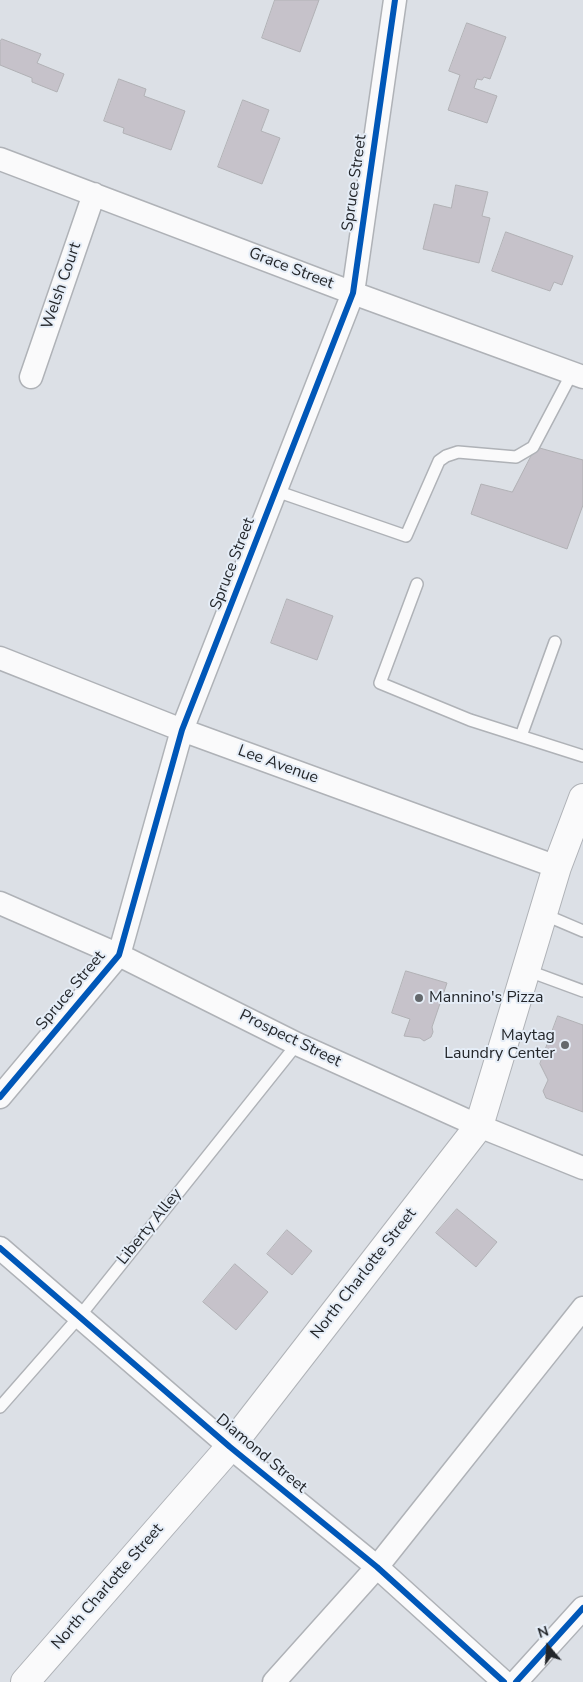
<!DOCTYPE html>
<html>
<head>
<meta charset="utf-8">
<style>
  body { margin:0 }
  #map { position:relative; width:583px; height:1682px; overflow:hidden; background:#dce0e6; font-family:"Nunito Sans",sans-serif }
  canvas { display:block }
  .north { position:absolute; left:523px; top:1622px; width:50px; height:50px; -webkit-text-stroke:4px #e5edf7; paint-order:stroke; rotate:342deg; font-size:14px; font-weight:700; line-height:20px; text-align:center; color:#24272b }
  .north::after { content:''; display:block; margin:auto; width:18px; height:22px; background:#24272b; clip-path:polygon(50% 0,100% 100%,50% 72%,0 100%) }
</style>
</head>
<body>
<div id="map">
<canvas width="583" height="1682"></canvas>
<div class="north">N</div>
</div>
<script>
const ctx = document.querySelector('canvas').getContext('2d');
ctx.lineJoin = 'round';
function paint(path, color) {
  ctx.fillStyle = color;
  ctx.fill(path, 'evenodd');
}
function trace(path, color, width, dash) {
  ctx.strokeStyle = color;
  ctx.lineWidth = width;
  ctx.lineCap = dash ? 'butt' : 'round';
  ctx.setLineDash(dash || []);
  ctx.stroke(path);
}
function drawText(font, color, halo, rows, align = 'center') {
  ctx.font = font + ' "Nunito Sans",sans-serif';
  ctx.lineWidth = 4;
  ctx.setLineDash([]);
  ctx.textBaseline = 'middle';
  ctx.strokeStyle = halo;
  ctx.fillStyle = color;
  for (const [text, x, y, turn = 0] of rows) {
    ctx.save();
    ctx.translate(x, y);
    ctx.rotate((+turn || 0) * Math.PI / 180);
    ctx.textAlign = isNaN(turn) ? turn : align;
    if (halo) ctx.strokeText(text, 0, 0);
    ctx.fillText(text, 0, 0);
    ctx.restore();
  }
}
const building = new Path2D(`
  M 275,0 L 319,0 L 300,52 L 262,38 Z
  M 467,23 L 506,37 L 490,79 L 484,77 L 482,80 L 477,79 L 474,88 L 497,96 L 487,123 L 448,110 L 460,75 L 449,71 Z
  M 2,39 L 41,54 L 37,63 L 64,74 L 57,92 L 32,82 L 32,78 L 0,65 L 0,42 Z
  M 119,79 L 146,89 L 144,96 L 185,111 L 171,150 L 123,133 L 124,128 L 104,121 Z
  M 243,100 L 269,110 L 261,131 L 280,138 L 262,184 L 218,167 Z
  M 456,185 L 488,192 L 482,216 L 490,218 L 479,263 L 423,249 L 434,204 L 451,208 Z
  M 506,232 L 573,256 L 562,285 L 554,282 L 550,291 L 492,271 Z
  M 536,447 L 583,460 L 583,505 L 567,549 L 471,514 L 481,484 L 512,492 Z
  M 287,599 L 333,616 L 317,660 L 271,643 Z
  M 406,971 L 447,983 L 432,1027 L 433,1032 L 431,1037 L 424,1041 L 420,1038 L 404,1036 L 410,1019 L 392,1013 Z
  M 558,1016 L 583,1025 L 583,1112 L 546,1098 L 543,1091 L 548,1080 L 540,1064 Z
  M 457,1209 L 497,1242 L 476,1267 L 436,1233 Z
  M 287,1230 L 312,1251 L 292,1275 L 267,1254 Z
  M 235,1264 L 268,1292 L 236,1330 L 203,1302 Z`);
paint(building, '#c6c2ca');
trace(building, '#b1b1b5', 1);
const lane = new Path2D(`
  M 276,491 L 406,536 L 439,461 L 446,456 L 458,452 L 516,457 L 533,447 L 572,373
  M 417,584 L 380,683 L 470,720 L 583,756
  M 521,736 L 555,642
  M 543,914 L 583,931
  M 526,970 L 583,991
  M 0,1407 L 79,1317 L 297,1044`);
const street = new Path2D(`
  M 0,159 L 353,293 L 583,377
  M 31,377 L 94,194
  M 0,658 L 182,730 L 557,867
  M 0,903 L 119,955 L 297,1044 L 479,1126 L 583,1168
  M 0,1097 L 119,955 L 182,730 L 353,293 L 395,0
  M 0,1248 L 230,1447 L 377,1567 L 504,1682
  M 274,1682 L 377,1567 L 583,1308
  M 516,1682 L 583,1608`);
const secondary = new Path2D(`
  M 25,1682 L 230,1447 L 479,1126 L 557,867 L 583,798`);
trace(lane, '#afb2b7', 14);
trace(street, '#afb2b7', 25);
trace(secondary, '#afb2b7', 30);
trace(lane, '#fafafb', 11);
trace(street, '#fafafb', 22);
trace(secondary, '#fafafb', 28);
trace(new Path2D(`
  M 0,1097 L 119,955 L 182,730 L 353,293 L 395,0
  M 0,1248 L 230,1447 L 377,1567 L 504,1682
  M 516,1682 L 583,1608`), '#0057b8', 6);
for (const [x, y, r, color] of [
  [419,998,5,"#64686c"],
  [565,1045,5,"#64686c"]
]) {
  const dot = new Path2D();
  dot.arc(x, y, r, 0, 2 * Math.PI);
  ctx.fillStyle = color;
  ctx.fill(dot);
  trace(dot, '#e5edf7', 2);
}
drawText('16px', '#24272b', '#e5edf7', [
  ["Spruce Street",355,183,-82],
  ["Grace Street",291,269,21],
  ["Welsh Court",62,286,-71],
  ["Spruce Street",233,564,-69],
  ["Lee Avenue",278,765,20],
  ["Spruce Street",71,991,-50],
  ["Prospect Street",290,1039,26],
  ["Liberty Alley",150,1227,-51],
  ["North Charlotte Street",364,1274,-52],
  ["Diamond Street",261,1454,40],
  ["North Charlotte Street",108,1587,-49]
]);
drawText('16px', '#24272b', '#e5edf7', [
  ["Mannino's Pizza",429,998],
  ["Maytag",555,1036,"right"],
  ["Laundry Center",555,1054,"right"]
], 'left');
</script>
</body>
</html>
